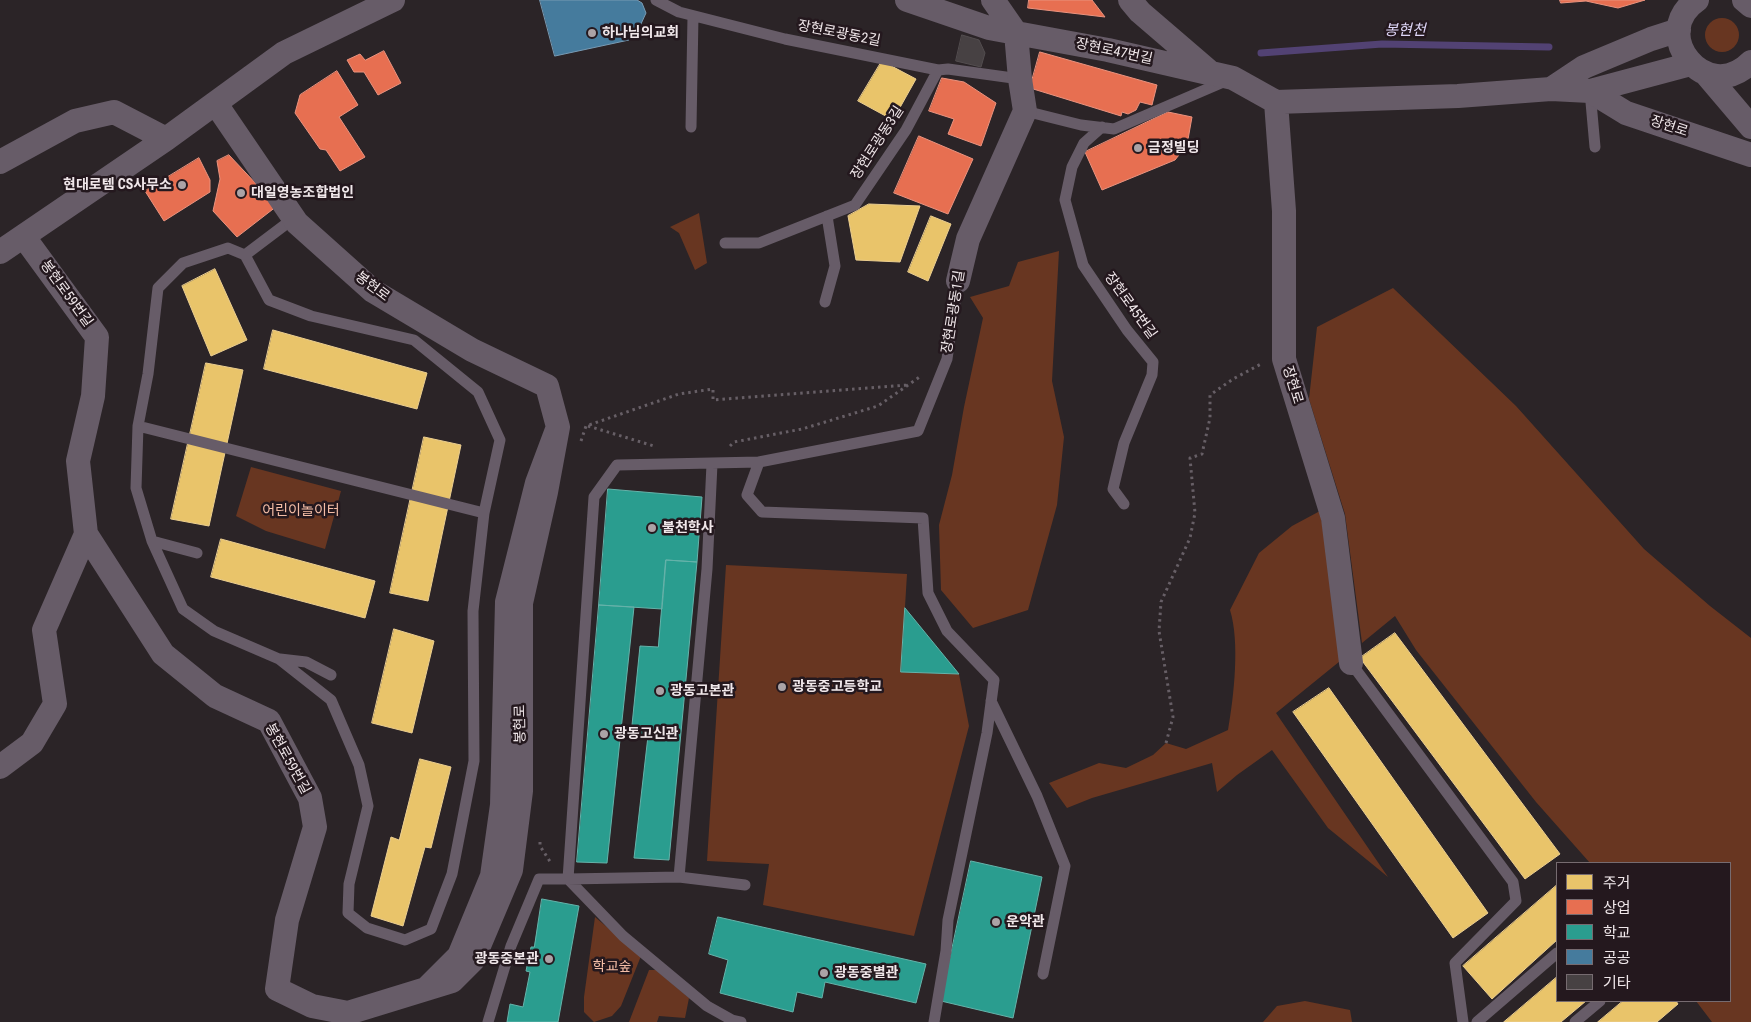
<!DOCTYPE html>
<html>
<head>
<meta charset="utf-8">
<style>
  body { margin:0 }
  #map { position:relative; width:1751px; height:1022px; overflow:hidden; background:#2b2427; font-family:"Roboto Condensed","Noto Sans KR",sans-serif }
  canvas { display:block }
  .legend { position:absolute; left:1556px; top:862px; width:175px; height:140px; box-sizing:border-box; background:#24181e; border:1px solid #766b70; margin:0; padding:6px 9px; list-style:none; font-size:15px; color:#f0e7ea }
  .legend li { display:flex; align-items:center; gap:10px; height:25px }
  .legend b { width:25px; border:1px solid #766b70 }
</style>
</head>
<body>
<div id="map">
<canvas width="1751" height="1022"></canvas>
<ul class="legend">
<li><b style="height:14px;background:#e9c46a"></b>주거</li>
<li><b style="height:14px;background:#e76f51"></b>상업</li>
<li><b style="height:14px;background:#2a9d8f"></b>학교</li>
<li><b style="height:14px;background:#457b9d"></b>공공</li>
<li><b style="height:14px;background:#474143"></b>기타</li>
</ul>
</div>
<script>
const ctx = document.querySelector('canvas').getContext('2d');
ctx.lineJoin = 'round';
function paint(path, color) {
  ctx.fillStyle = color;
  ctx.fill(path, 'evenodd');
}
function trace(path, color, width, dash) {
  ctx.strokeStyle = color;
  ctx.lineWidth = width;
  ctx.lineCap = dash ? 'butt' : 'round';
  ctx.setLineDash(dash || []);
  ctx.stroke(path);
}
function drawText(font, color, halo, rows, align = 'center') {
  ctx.font = font + ' "Roboto Condensed","Noto Sans KR",sans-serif';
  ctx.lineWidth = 5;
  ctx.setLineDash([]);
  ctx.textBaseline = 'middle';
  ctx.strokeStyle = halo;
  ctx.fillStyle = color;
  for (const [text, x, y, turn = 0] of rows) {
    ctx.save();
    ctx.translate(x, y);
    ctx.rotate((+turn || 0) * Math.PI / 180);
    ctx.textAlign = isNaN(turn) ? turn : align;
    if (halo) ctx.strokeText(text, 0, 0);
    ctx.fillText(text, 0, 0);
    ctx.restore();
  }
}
paint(new Path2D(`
  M1705 35a17 17 0 1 1 34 0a17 17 0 1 1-34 0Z
  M 699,213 L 707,263 L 695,270 L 679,233 L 670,227 Z
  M 1059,251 L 1052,381 L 1064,437 L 1057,505 L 1028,610 L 973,628 L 941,590 L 939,525 L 952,475 L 964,407 L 983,318 L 970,297 L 1009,286 L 1018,262 Z
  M 1393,288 L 1516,406 L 1644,549 L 1710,606 L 1751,638 L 1751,1022 L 1712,1022 L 1696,1001 L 1730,1001 L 1730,863 L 1590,863 L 1536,802 L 1416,650 L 1395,616 L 1362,643 L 1345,514 L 1309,399 L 1317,327 Z
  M 251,467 L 341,491 L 325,549 L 266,531 L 236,516 Z
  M 1320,511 L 1345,657 L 1276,713 L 1388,877 L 1328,828 L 1272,750 L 1237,775 L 1217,792 L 1212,763 L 1092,798 L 1067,808 L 1049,783 L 1099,763 L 1126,768 L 1153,755 L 1166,743 L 1186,749 L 1228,730 C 1234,696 1240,642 1230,610 L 1259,553 L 1292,526 Z
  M 726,565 L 907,574 L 901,672 L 959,674 L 969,726 L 914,936 L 763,905 L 769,864 L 707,861 Z
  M 595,917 L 641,956 L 621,1006 L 612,1016 L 594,1022 L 584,1012 L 584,997 Z
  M 649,970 L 656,970 L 689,998 L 685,1018 L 659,1016 L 657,1022 L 629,1022 Z
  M 1305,1001 L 1350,1010 L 1352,1022 L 1263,1022 L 1277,1006 Z`), '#683621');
const homes = new Path2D(`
  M 882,61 L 916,79 L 893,120 L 858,101 Z
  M 869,204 L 920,206 L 900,262 L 856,260 L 848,216 Z
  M 931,216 L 951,224 L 928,281 L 908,272 Z
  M 215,269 L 247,340 L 211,356 L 182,286 Z
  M 273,330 L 427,373 L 417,409 L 264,369 Z
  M 206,363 L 243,370 L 209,526 L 171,519 Z
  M 424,437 L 461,445 L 428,601 L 390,593 Z
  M 221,539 L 375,581 L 365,618 L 211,577 Z
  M 394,629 L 434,641 L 412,733 L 372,723 Z
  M 1395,633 L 1560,854 L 1525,879 L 1360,658 Z
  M 1329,688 L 1488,913 L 1453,938 L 1293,712 Z
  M 420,759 L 451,767 L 431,848 L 425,847 L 403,926 L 371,916 L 391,837 L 399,840 Z
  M 1557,885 L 1557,940 L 1492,999 L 1463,966 Z
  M 1557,977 L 1557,1001 L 1586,1001 L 1561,1022 L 1504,1022 Z
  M 1623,1001 L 1676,1001 L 1678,1004 L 1657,1022 L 1598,1022 Z`);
paint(homes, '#e9c46a');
trace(homes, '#ebce90', 1);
const shops = new Path2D(`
  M 1029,0 L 1092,0 L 1105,17 L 1028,8 Z
  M 1560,0 L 1645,0 L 1618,8 L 1586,1 L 1561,3 Z
  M 384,51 L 401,83 L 378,95 L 364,72 L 354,72 L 347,60 L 360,54 L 365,60 Z
  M 1040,52 L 1157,85 L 1152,105 L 1140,102 L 1136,110 L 1128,114 L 1122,112 L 1121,116 L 1030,88 Z
  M 337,71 L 358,105 L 339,117 L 365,157 L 340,171 L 326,150 L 320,149 L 295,113 L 300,95 Z
  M 942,78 L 964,82 L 996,103 L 981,146 L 948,134 L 954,119 L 929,111 Z
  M 1168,112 L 1192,117 L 1187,145 L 1175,160 L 1102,190 L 1085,152 Z
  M 919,136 L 973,159 L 948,214 L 894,193 Z
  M 229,155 L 277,206 L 237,237 L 213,211 L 220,179 L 217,161 Z
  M 199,158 L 210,180 L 210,192 L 164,221 L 145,191 Z`);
paint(shops, '#e76f51');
trace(shops, '#ea937f', 1);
const schools = new Path2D(`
  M 608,489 L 702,497 L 697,562 L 666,560 L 662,609 L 599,605 Z
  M 666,560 L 697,562 L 669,860 L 634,858 L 648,736 L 631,735 L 640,646 L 658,647 Z
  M 599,605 L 634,607 L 607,863 L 577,862 Z
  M 905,608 L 959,674 L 901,672 Z
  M 971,861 L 1042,877 L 1013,1018 L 941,1001 Z
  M 542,899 L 579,906 L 558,1022 L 507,1022 L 510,1004 L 523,1007 L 530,972 L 526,971 L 531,947 L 534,947 Z
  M 718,917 L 926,964 L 916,1003 L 825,982 L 822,998 L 797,992 L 793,1012 L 720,993 L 728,960 L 709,954 Z`);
paint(schools, '#2a9d8f');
trace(schools, '#65b3aa', 1);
const public = new Path2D(`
  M 540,0 L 637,0 L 642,3 L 646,13 L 640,26 L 629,40 L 555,56 Z`);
paint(public, '#457b9d');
trace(public, '#789bb4', 1);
trace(new Path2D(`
  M 1261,53 L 1382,44 L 1549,47`), '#524273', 7);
const building = new Path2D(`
  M 962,35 L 979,40 L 985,53 L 981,67 L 956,61 Z`);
paint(building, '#474143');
trace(building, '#534d4f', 1);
trace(new Path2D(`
  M 588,426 L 654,446
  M 581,441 L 586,426 L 679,394 L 713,389 L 713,400 L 908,385
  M 730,446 L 734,442 L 802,429 L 878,406 L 921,376
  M 1166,743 L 1173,717 L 1159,631 L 1161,602 L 1190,538 L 1195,513 L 1190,458 L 1202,454 L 1210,418 L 1210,395 L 1233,379 L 1261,364
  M 540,842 L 540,846 L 551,863`), '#675f66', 3, [2.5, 4]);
trace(new Path2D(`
  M 656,0 L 679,12 L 785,39 L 938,70 L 948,69 L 1020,79
  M 1590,91 L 1595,147
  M 1025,111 L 1081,125 L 1114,129 L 1228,80
  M 691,127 L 693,16
  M 1102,127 L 1084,143 L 1072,167 L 1065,200 L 1083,265 L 1127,330 L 1153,362 L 1152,375 L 1124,443 L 1113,489 L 1124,504
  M 725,243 L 759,243 L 855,205 L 906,130 L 938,70
  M 245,255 L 269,300 L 311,316 L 414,340 L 478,392 L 500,440 L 484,513 L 473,611 L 474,761 L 452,874 L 431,929 L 405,940 L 367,928 L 348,913 L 349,884 L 368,806 L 359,765 L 331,700 L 279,659 L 214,631 L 183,609 L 152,541 L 136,488 L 138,426 L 148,374 L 158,288 L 183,263 L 228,248 L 245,255 L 294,218
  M 825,302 L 835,266 L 827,216
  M 138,426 L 484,513
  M 152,541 L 197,553
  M 280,659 L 306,662 L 331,675
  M 1351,663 L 1513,882 L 1516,901 L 1455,963 L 1463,1022
  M 991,701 L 1037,796 L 1065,866 L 1043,974
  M 679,877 L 707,569 L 712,464
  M 568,879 L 623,936 L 707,1006 L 732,1020 L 741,1022
  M 568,879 L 679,877 L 745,885
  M 488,1022 L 511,946 L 539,879 L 568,879 L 594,497 L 617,465 L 759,462
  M 934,1022 L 946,951 L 948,920 L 987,733 L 994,680 L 947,631 L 928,593 L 923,518 L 762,512 L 747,495 L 759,462 L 918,431 L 947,359 L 958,281
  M 1477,1022 L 1557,953
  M 1575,1022 L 1600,1001`), '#675c68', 11);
trace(new Path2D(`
  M 907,0 L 989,28 L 1108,50 L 1208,73
  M 1130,0 L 1140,12 L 1211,73 L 1233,78 L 1276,102 L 1458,96 L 1551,89 L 1590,91 L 1691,64
  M 1697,0 C 1648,33 1706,107 1751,62
  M 1744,0 L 1751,6
  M 1706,74 L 1751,127
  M 1551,89 L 1584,67 L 1651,39 L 1679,30
  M 1590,91 L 1626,113 L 1751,155
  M 1276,102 L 1284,211 L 1284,359 L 1333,518 L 1351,663
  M 216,104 L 297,223 L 373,291 L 472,350 L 547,386 L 558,427
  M 0,162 L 75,121 L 114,112 L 166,139
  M 24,237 L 97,337 L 93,396 L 78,461 L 86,534 L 163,654 L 215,696 L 269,721 L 310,798 L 315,827 L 287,920 L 277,989 L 312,1006 L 348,1013 L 452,981 L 473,960 L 511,870 L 521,791 L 521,603 L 546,492 L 558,427 L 537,483 L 507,602 L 502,805 L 492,876 L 459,956 L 426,989
  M 0,252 L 166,139 L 284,53 L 393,0
  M 958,281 L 968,239 L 1025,111 L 1020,79 L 1016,33 L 993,0
  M 0,767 L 32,743 L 55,704 L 44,630 L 86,534`), '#675c68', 24);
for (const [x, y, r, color] of [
  [592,33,5,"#aba3a6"],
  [1138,148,5,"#aba3a6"],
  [182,185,5,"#aba3a6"],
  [241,193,5,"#aba3a6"],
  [652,528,5,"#aba3a6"],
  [782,687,5,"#aba3a6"],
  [660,691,5,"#aba3a6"],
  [604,734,5,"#aba3a6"],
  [996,922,5,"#aba3a6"],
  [549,959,5,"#aba3a6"],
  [824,973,5,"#aba3a6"]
]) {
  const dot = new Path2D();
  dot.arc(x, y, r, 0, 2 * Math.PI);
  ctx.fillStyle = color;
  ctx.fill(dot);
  trace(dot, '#24181e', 2);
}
drawText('bold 14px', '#f0e7ea', '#24181e', [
  ["하나님의교회",602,33],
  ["금정빌딩",1148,148],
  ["현대로템 CS사무소",172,185,"right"],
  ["대일영농조합법인",251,193],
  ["불천학사",662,528],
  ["광동중고등학교",792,687],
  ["광동고본관",670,691],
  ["광동고신관",614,734],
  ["운악관",1006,922],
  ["광동중본관",539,959,"right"],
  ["광동중별관",834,973]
], 'left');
drawText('14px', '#f0e7ea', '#24181e', [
  ["장현로광동2길",839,34,11],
  ["장현로47번길",1114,52,12],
  ["장현로",1669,127,18],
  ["장현로광동3길",878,143,-57],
  ["봉현로",372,287,37],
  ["봉현로59번길",66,294,54],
  ["장현로45번길",1130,306,54],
  ["장현로광동1길",954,312,-81],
  ["장현로",1292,385,73],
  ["봉현로",521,724,-91],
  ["봉현로59번길",287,759,61]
]);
drawText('14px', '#f4bda6', '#24181e', [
  ["어린이놀이터",301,511],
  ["학교숲",612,967]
]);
drawText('italic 15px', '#ded5f7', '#24181e', [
  ["봉현천",1405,31]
]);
</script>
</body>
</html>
